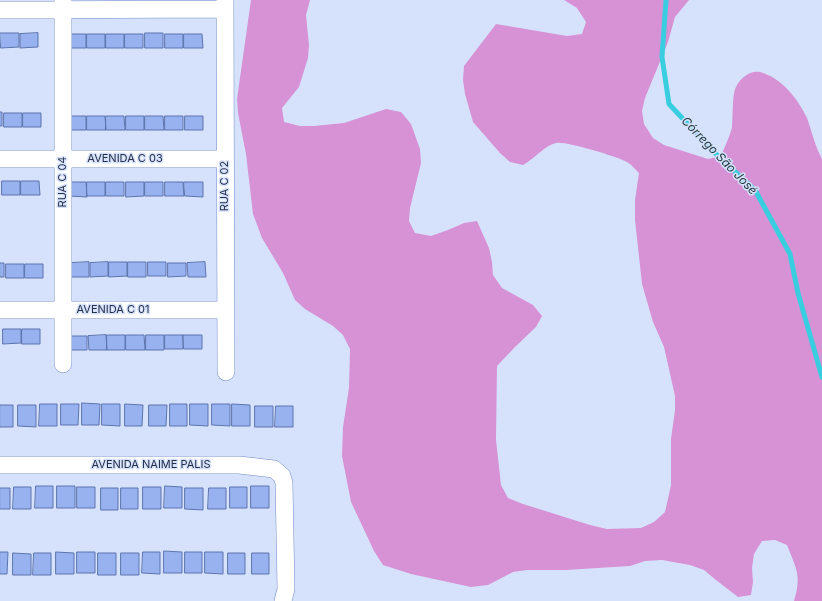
<!DOCTYPE html>
<html>
<head>
<meta charset="utf-8">
<style>
  body { margin:0 }
  canvas { display:block; background:#d6e2fc }
</style>
</head>
<body>
<canvas width="822" height="601"></canvas>
<script>
const ctx = document.querySelector('canvas').getContext('2d');
ctx.lineJoin = 'round';
function paint(path, color) {
  ctx.fillStyle = color;
  ctx.fill(path, 'evenodd');
}
function trace(path, color, width, dash) {
  ctx.strokeStyle = color;
  ctx.lineWidth = width;
  ctx.lineCap = dash ? 'butt' : 'round';
  ctx.setLineDash(dash || []);
  ctx.stroke(path);
}
function drawText(font, color, halo, rows, align = 'center') {
  ctx.font = font + ' Inter,sans-serif';
  ctx.lineWidth = 3;
  ctx.setLineDash([]);
  ctx.textBaseline = 'middle';
  ctx.strokeStyle = halo;
  ctx.fillStyle = color;
  for (const [text, x, y, turn = 0] of rows) {
    ctx.save();
    ctx.translate(x, y);
    ctx.rotate((+turn || 0) * Math.PI / 180);
    ctx.textAlign = isNaN(turn) ? turn : align;
    if (halo) ctx.strokeText(text, 0, 0);
    ctx.fillText(text, 0, 0);
    ctx.restore();
  }
}
paint(new Path2D(`
  M 251,0 L 310,0 L 306,15 L 309,45 L 308,58 L 299,87 L 282,108 L 284,122 L 300,126 L 314,126 L 344,123 L 386,109 L 401,112 L 411,124 L 420,149 L 421,163 L 410,208 L 409,221 L 415,233 L 431,236 L 448,230 L 464,223 L 477,221 L 489,248 L 492,262 L 493,275 L 502,288 L 533,305 L 542,316 L 536,327 L 515,347 L 497,366 L 496,440 L 501,485 L 508,498 L 523,504 L 590,525 L 607,529 L 641,528 L 654,522 L 665,512 L 671,485 L 671,439 L 675,410 L 675,396 L 664,347 L 653,322 L 642,284 L 635,220 L 635,200 L 639,173 C 635,169 630,163 625,161 C 614,156 566,141 556,143 C 544,146 534,159 523,165 L 510,162 L 500,153 L 473,122 L 465,94 L 463,80 L 464,66 L 496,24 L 567,36 L 582,34 L 586,22 L 577,8 L 564,0 L 689,0 L 675,17 L 668,42 L 645,98 L 642,111 L 644,124 L 653,138 L 664,145 L 708,159 L 721,156 C 725,146 730,136 732,127 C 733,117 732,94 736,87 C 740,78 750,70 760,72 C 782,78 798,99 807,118 C 812,132 815,146 822,159 L 822,601 L 794,601 C 802,576 796,568 787,545 L 775,540 L 762,541 L 754,554 L 752,568 L 753,582 L 751,595 L 738,597 L 716,580 L 704,570 L 690,565 L 662,560 L 645,561 L 630,566 L 566,570 L 527,570 L 513,572 L 488,585 L 471,587 L 411,574 L 383,565 L 374,551 L 351,502 L 342,456 L 343,427 L 349,388 L 350,349 L 343,335 L 333,326 L 305,309 L 295,300 L 283,273 L 262,238 L 253,214 L 246,154 L 238,113 L 237,99 Z`), '#d792d6');
trace(new Path2D(`
  M 666,0 L 662,57 L 669,104 L 716,154 L 755,190 L 790,254 L 798,293 L 822,377`), '#38cee0', 5);
const building = new Path2D(`
  M 0,33 L 19,33 L 19,47 L 1,48 Z
  M 38,33 L 38,47 L 20,48 L 20,34 Z
  M 145,33 L 163,33 L 163,48 L 145,48 Z
  M 68,34 L 86,34 L 86,48 L 68,48 Z
  M 87,34 L 105,34 L 105,48 L 87,48 Z
  M 106,34 L 124,34 L 124,48 L 106,48 Z
  M 125,34 L 143,34 L 143,48 L 125,48 Z
  M 165,34 L 183,34 L 183,48 L 165,48 Z
  M 184,34 L 202,34 L 203,48 L 184,48 Z
  M 0,112 L 2,112 L 2,126 L 0,126 Z
  M 4,113 L 22,113 L 22,127 L 4,127 Z
  M 23,113 L 41,113 L 41,127 L 23,127 Z
  M 68,116 L 86,116 L 86,130 L 68,130 Z
  M 87,116 L 105,116 L 106,130 L 87,130 Z
  M 106,116 L 124,116 L 125,130 L 106,130 Z
  M 126,116 L 144,116 L 144,130 L 126,130 Z
  M 145,116 L 163,116 L 164,130 L 145,130 Z
  M 165,116 L 183,116 L 183,130 L 165,130 Z
  M 185,116 L 203,116 L 203,130 L 185,130 Z
  M 2,181 L 20,181 L 20,195 L 2,195 Z
  M 21,181 L 39,181 L 40,195 L 21,195 Z
  M 68,182 L 86,182 L 87,197 L 68,196 Z
  M 87,182 L 105,182 L 105,196 L 87,196 Z
  M 106,182 L 124,182 L 124,196 L 106,196 Z
  M 126,182 L 144,182 L 144,196 L 126,197 Z
  M 145,182 L 163,182 L 163,196 L 145,196 Z
  M 165,182 L 183,182 L 184,196 L 165,196 Z
  M 184,182 L 203,182 L 203,197 L 185,196 Z
  M 89,262 L 89,277 L 71,277 L 71,263 Z
  M 108,262 L 108,276 L 90,277 L 90,263 Z
  M 109,262 L 127,262 L 127,276 L 109,277 Z
  M 128,262 L 146,262 L 146,277 L 128,277 Z
  M 148,262 L 166,262 L 166,276 L 148,276 Z
  M 205,262 L 206,277 L 188,277 L 187,263 Z
  M 0,263 L 4,263 L 4,277 L 0,277 Z
  M 168,263 L 186,263 L 186,276 L 168,277 Z
  M 6,264 L 24,264 L 24,278 L 6,278 Z
  M 25,264 L 43,264 L 43,278 L 25,278 Z
  M 3,329 L 21,329 L 21,343 L 3,344 Z
  M 22,329 L 40,329 L 40,344 L 22,344 Z
  M 106,335 L 107,350 L 89,350 L 88,336 Z
  M 107,335 L 125,335 L 125,350 L 107,350 Z
  M 126,335 L 144,335 L 145,350 L 126,350 Z
  M 146,335 L 164,335 L 164,350 L 146,350 Z
  M 165,335 L 183,335 L 183,349 L 165,349 Z
  M 183,335 L 202,335 L 202,349 L 184,349 Z
  M 69,336 L 87,336 L 87,350 L 69,350 Z
  M 82,403 L 100,404 L 99,425 L 82,425 Z
  M 40,404 L 57,404 L 57,426 L 39,426 Z
  M 61,404 L 79,404 L 78,425 L 61,425 Z
  M 102,404 L 120,404 L 120,426 L 102,425 Z
  M 125,404 L 143,405 L 142,426 L 125,426 Z
  M 170,404 L 187,404 L 187,426 L 170,426 Z
  M 190,404 L 208,404 L 208,426 L 190,425 Z
  M 212,404 L 230,404 L 230,426 L 212,425 Z
  M 232,404 L 250,405 L 250,426 L 232,426 Z
  M 0,405 L 13,405 L 13,427 L 0,427 Z
  M 18,405 L 36,405 L 36,427 L 18,426 Z
  M 149,405 L 167,405 L 166,426 L 149,426 Z
  M 255,406 L 273,406 L 273,427 L 255,427 Z
  M 276,406 L 293,406 L 293,427 L 275,427 Z
  M 36,486 L 53,486 L 53,508 L 35,508 Z
  M 57,486 L 75,486 L 75,508 L 57,508 Z
  M 165,486 L 182,487 L 182,508 L 164,508 Z
  M 251,486 L 269,486 L 269,508 L 251,508 Z
  M 14,487 L 31,487 L 31,509 L 13,509 Z
  M 77,487 L 95,487 L 95,508 L 77,508 Z
  M 143,487 L 161,487 L 161,509 L 143,509 Z
  M 230,487 L 247,487 L 247,508 L 230,508 Z
  M 0,488 L 10,488 L 10,509 L 0,509 Z
  M 101,488 L 118,488 L 118,510 L 101,510 Z
  M 121,488 L 138,488 L 138,509 L 121,509 Z
  M 185,488 L 203,488 L 203,510 L 185,509 Z
  M 209,488 L 226,488 L 226,509 L 208,509 Z
  M 164,551 L 182,552 L 182,573 L 164,573 Z
  M 0,552 L 8,552 L 7,574 L 0,574 Z
  M 56,552 L 74,553 L 74,574 L 56,574 Z
  M 77,552 L 95,552 L 95,573 L 77,573 Z
  M 143,552 L 160,552 L 160,574 L 142,573 Z
  M 185,552 L 202,552 L 202,573 L 185,573 Z
  M 205,552 L 223,552 L 223,574 L 205,573 Z
  M 13,553 L 31,554 L 31,575 L 13,575 Z
  M 34,553 L 51,553 L 51,575 L 33,575 Z
  M 98,553 L 116,553 L 116,575 L 98,575 Z
  M 121,553 L 139,553 L 139,575 L 121,575 Z
  M 228,553 L 245,553 L 245,574 L 228,574 Z
  M 252,553 L 269,553 L 269,574 L 252,574 Z`);
paint(building, '#98b2f0');
trace(building, '#5c74ae', 1);
const street = new Path2D(`
  M 225,0 L 226,372
  M 0,10 L 225,9
  M 0,159 L 225,159
  M 0,310 L 225,310
  M 63,364 L 63,0
  M 0,465 L 239,465 L 274,469 L 282,476 L 284,483 L 286,589 L 283,601`);
trace(street, '#728ac6', 18);
trace(street, '#fff', 17);
drawText('11px', '#252f48', '#d6e2fc', [
  ["AVENIDA C 03",125,159],
  ["RUA C 04",63,182,-90],
  ["RUA C 02",225,186,-90],
  ["AVENIDA C 01",113,310],
  ["AVENIDA NAIME PALIS",151,465]
]);
drawText('italic 12px', '#21393c', '#d6e2fc', [
  ["Córrego São José",719,156,46]
]);
</script>
</body>
</html>
